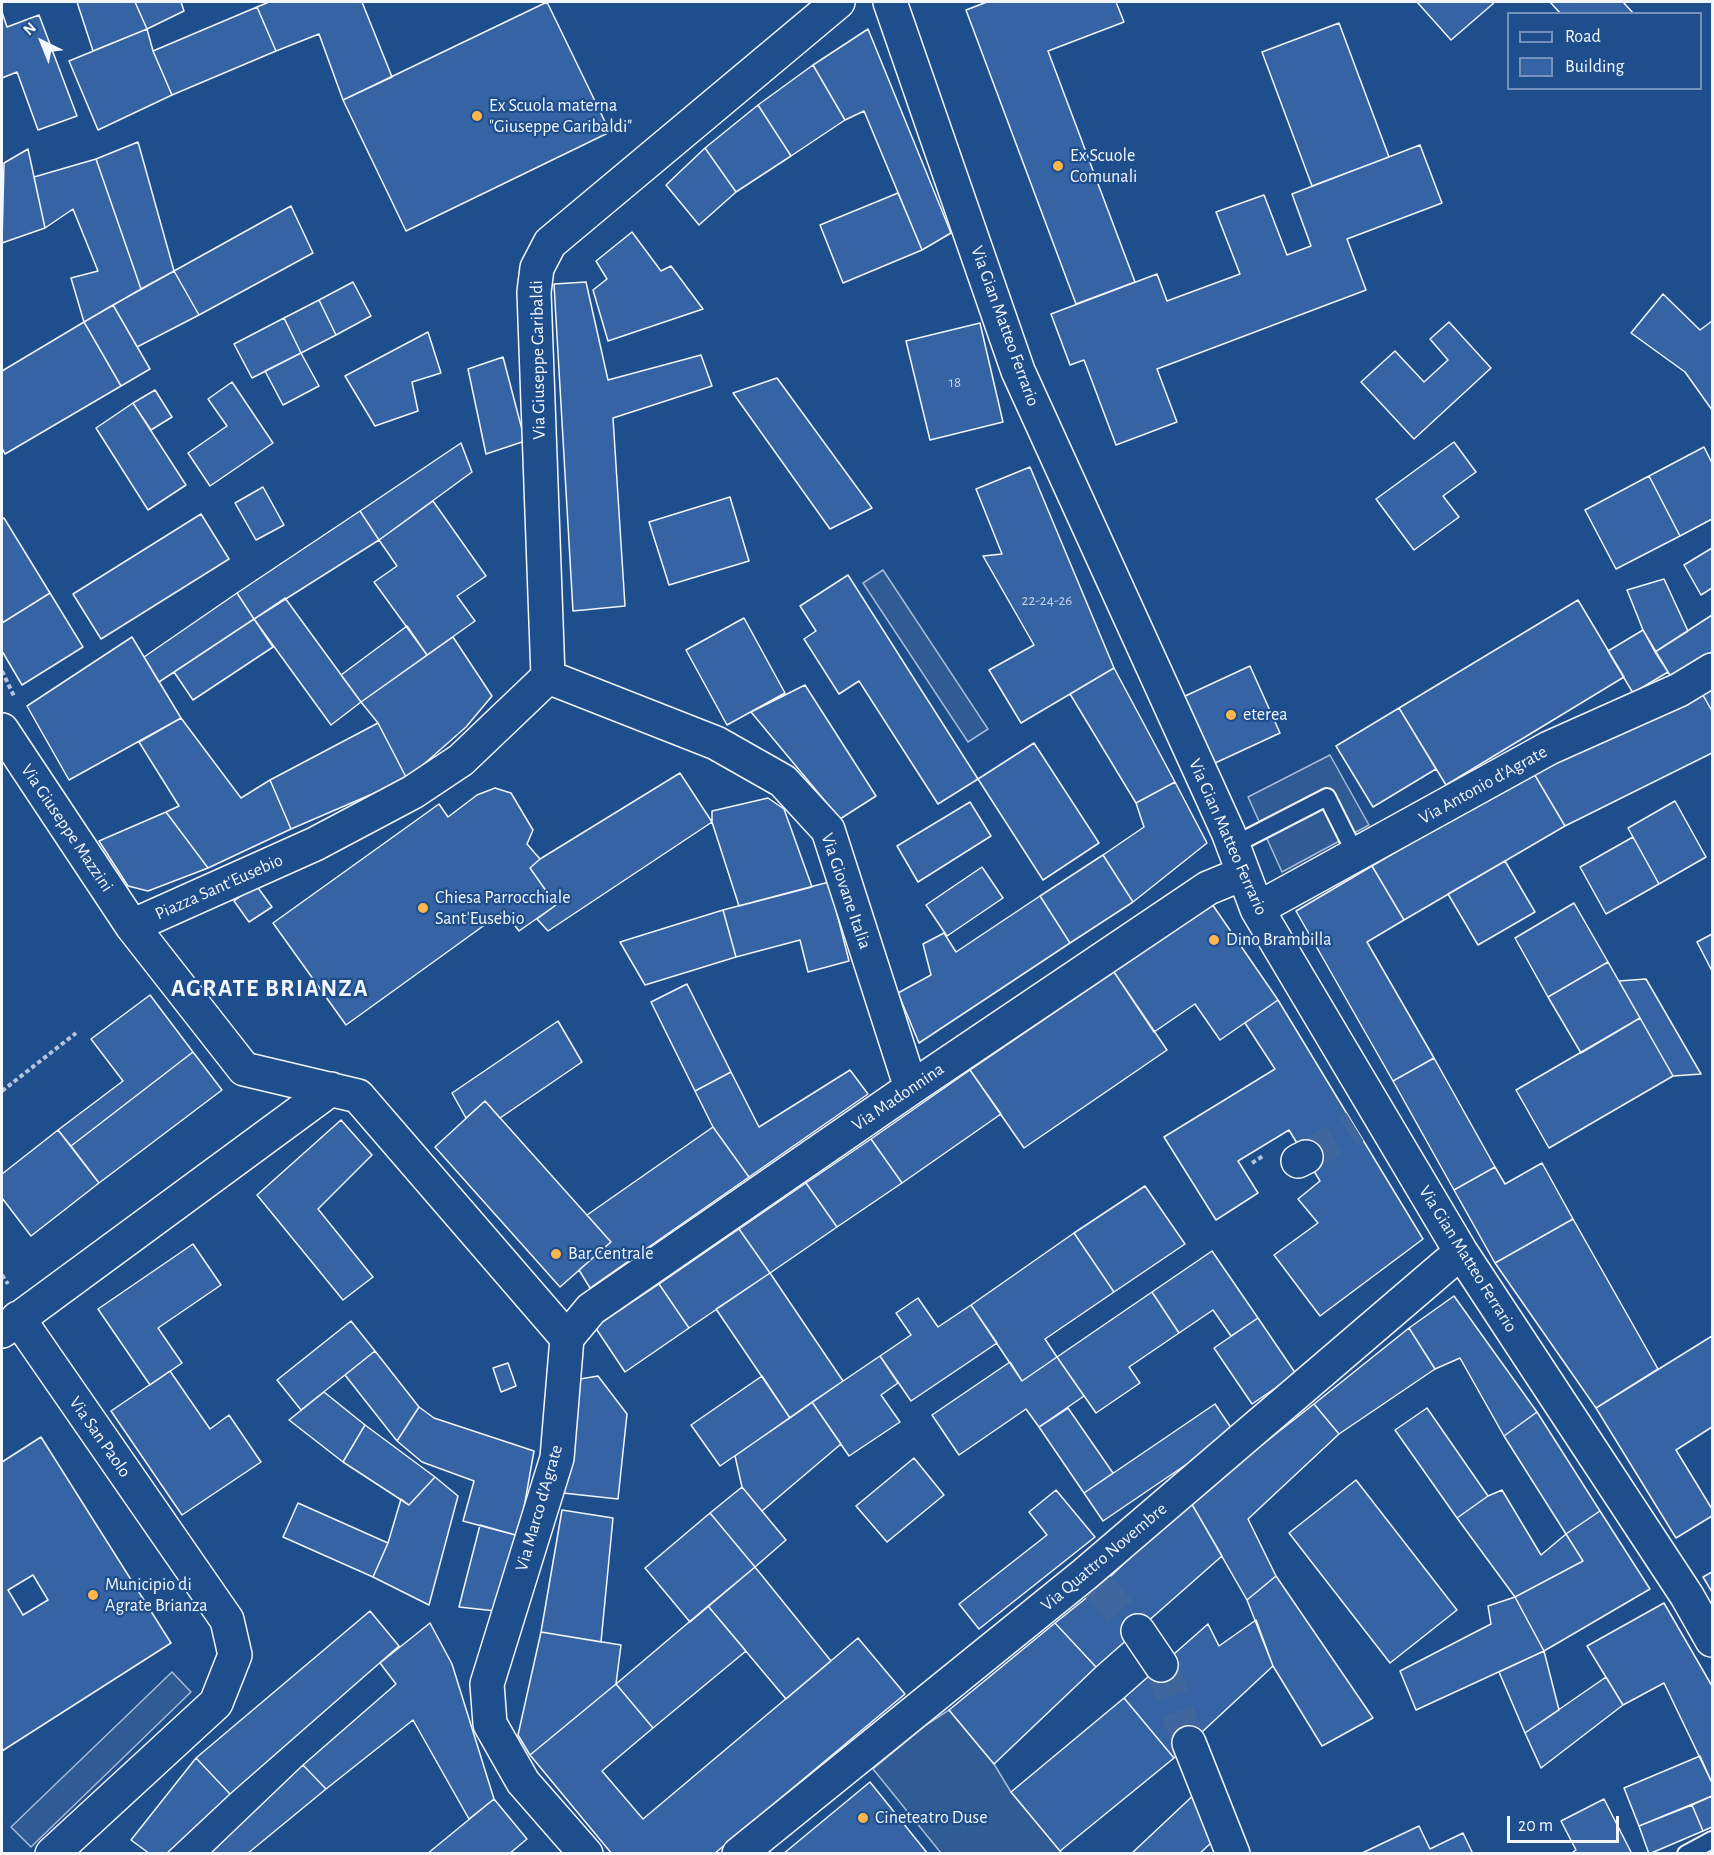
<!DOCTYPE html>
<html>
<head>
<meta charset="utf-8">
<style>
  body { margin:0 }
  #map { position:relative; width:1714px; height:1855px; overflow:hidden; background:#1f4e8c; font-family:"Alegreya Sans",sans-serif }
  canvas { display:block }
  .frame { position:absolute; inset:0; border:3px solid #f2f6ff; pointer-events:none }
  .legend { position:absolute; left:1507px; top:12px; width:195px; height:78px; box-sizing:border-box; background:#1f4e8c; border:2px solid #7391ba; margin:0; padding:8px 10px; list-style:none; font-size:18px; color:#f2f6ff }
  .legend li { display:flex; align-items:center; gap:12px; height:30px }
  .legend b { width:30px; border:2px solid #7391ba }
  .north { position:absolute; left:12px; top:12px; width:60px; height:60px; -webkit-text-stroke:4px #1f4e8c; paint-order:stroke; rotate:317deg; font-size:16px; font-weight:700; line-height:24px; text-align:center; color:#f2f6ff }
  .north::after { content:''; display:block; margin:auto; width:21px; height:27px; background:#f2f6ff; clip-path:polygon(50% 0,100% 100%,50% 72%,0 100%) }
  .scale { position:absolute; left:1507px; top:1816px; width:112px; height:27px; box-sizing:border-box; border:3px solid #f2f6ff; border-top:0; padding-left:8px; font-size:18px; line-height:21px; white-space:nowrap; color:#f2f6ff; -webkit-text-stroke:4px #1f4e8c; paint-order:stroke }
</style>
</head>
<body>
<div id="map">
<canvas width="1714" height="1855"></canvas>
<div class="frame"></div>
<ul class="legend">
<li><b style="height:8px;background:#1f4e8c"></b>Road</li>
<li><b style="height:16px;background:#3563a3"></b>Building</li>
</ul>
<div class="north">N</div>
<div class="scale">20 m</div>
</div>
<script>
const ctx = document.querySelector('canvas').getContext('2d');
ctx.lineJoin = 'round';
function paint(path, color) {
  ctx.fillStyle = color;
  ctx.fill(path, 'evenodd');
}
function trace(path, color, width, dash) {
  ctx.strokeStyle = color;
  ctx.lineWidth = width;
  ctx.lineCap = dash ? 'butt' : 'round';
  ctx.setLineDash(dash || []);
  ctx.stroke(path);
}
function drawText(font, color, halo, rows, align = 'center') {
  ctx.font = font + ' "Alegreya Sans",sans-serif';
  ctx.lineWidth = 4.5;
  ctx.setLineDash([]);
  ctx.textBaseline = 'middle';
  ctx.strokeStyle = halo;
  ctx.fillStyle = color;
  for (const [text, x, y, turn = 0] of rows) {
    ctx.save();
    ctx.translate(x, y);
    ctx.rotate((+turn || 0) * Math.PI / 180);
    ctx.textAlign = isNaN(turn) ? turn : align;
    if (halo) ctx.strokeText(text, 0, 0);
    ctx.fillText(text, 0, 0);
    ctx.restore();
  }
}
const parking = new Path2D(`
  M 883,570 L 988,729 L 968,742 L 863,583 Z
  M 1330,755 L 1369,825 L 1282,872 L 1248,797 Z
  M 172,1672 L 191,1692 L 31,1847 L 11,1827 Z
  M 949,1710 L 994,1764 L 1011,1792 L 1062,1853 L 941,1853 L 873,1769 L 926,1725 Z`);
paint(parking, '#305b95');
trace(parking, '#a8bbd7', 1.5);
const building = new Path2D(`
  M 77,2 L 135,2 L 147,29 L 93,51 Z
  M 135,2 L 181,2 L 184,11 L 147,29 Z
  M 269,2 L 362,2 L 392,77 L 343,100 L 319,34 L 276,51 L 257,7 Z
  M 547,2 L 610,132 L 406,231 L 343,100 Z
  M 987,2 L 1116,2 L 1124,22 L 1048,51 L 1135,282 L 1076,304 L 966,10 Z
  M 1417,2 L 1495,2 L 1451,40 Z
  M 1550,2 L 1623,2 L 1634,14 L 1561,14 Z
  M 257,7 L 276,51 L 172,95 L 153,51 Z
  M 2,12 L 7,27 L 39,15 L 77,116 L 38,130 L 17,72 L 2,78 Z
  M 1339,23 L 1389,157 L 1312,186 L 1262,52 Z
  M 147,29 L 153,51 L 172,95 L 98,130 L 69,61 Z
  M 868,29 L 951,233 L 922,250 L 864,111 L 845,120 L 813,65 Z
  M 813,65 L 845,120 L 791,156 L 758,105 Z
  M 758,105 L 791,156 L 736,192 L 705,148 Z
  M 138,142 L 174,271 L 141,289 L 96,159 Z
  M 1420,145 L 1442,203 L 1347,239 L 1366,290 L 1157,369 L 1177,422 L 1116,445 L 1084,360 L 1070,365 L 1051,314 L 1157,274 L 1167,301 L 1240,274 L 1216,212 L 1264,195 L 1287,255 L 1311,246 L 1292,194 Z
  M 705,148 L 736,192 L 699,225 L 666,185 Z
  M 28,149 L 45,228 L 2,243 L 4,163 Z
  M 96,159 L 141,289 L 84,322 L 71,278 L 98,271 L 73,209 L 45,228 L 34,177 Z
  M 898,193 L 922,250 L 843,283 L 820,225 Z
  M 291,206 L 313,253 L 199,315 L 174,271 Z
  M 632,232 L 661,271 L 671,266 L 703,309 L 608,341 L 593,290 L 607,279 L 596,261 Z
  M 174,271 L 199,315 L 137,347 L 113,305 Z
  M 353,282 L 371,316 L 336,335 L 319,300 Z
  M 586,282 L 608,380 L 701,355 L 712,386 L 613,418 L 625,606 L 573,611 L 554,284 Z
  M 1663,294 L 1700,330 L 1712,321 L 1712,410 L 1685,372 L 1631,333 Z
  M 319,300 L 336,335 L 301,353 L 284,318 Z
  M 113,305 L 150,369 L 121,386 L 84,322 Z
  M 284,318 L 301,353 L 252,378 L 234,344 Z
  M 84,322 L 121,386 L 5,454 L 2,448 L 2,371 Z
  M 1449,322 L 1491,368 L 1414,439 L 1361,382 L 1395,351 L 1424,382 L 1448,360 L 1430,339 Z
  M 980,323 L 1003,422 L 930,440 L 906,341 Z
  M 428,332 L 441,373 L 412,382 L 418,411 L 375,426 L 345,376 Z
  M 301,353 L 319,386 L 283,405 L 265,371 Z
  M 503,357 L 525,441 L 486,454 L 468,369 Z
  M 777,378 L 872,508 L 830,529 L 733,393 Z
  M 232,382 L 273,443 L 210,486 L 188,453 L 227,426 L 208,399 Z
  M 155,390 L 172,417 L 151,430 L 133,403 Z
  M 133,403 L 186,485 L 148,510 L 96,428 Z
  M 1454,442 L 1476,472 L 1443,496 L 1459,517 L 1414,550 L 1376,499 Z
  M 461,443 L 472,472 L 379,540 L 360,511 Z
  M 1704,447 L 1712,463 L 1712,519 L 1680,536 L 1649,476 Z
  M 1030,467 L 1114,668 L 1021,723 L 989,670 L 1034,645 L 983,556 L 1002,554 L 976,489 Z
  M 1649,476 L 1680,536 L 1616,569 L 1585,510 Z
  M 263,487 L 284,525 L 256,540 L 235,503 Z
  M 730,497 L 749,561 L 669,585 L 649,522 Z
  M 433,501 L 486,576 L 457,596 L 475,621 L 427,655 L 374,582 L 397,566 L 379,540 Z
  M 360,511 L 379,540 L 254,619 L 237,593 Z
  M 201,514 L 229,559 L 101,639 L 73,594 Z
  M 4,518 L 50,593 L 2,623 L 2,519 Z
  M 1712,548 L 1712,588 L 1701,595 L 1684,565 Z
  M 848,575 L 978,779 L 938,804 L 859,681 L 839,694 L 804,639 L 816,631 L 800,606 Z
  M 1664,579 L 1688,631 L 1655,652 L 1643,630 L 1627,590 Z
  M 50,593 L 83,647 L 22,685 L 2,651 L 2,623 Z
  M 237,593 L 254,619 L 159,682 L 144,657 Z
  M 285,598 L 361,702 L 331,725 L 254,619 Z
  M 1578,600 L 1624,677 L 1446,785 L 1399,708 Z
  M 1712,615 L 1712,652 L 1672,678 L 1655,652 Z
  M 744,618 L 785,693 L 727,725 L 686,650 Z
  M 254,619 L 273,647 L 193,700 L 174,672 Z
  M 407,626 L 427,655 L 361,702 L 341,675 Z
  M 1643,630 L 1668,672 L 1633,693 L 1608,651 Z
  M 132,637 L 181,718 L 69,780 L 27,706 Z
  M 453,637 L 492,696 L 466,727 L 407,779 L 378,723 L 361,702 Z
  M 1250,666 L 1280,733 L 1213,764 L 1183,697 Z
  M 1114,668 L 1175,782 L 1136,803 L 1070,694 Z
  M 1712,680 L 1712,711 L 1699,688 Z
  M 805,685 L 876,796 L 840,819 L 751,712 Z
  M 1699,688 L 1712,711 L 1712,753 L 1565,826 L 1533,772 Z
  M 1399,708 L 1436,769 L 1373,807 L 1336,746 Z
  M 181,718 L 241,798 L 270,780 L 291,829 L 208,868 L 166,812 L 179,806 L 139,742 Z
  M 378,723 L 407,779 L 291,829 L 270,780 Z
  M 1034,743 L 1099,843 L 1043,880 L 978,779 Z
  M 1533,772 L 1565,826 L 1404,920 L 1372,866 Z
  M 680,773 L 712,822 L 548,931 L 537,919 L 556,905 L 530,868 L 540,859 Z
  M 1175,782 L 1207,843 L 1133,902 L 1103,855 L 1144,827 L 1136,803 Z
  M 495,788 L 511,793 L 533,830 L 527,844 L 540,859 L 530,868 L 556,905 L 519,931 L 504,911 L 346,1025 L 273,923 L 439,804 L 448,817 L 477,795 Z
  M 768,798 L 784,809 L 812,887 L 739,906 L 712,822 L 712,811 Z
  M 1675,801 L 1706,857 L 1659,884 L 1628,828 Z
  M 970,802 L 991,836 L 918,882 L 897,846 Z
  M 166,812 L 208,868 L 148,891 L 128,886 L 99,841 Z
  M 1633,837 L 1659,884 L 1606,914 L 1580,867 Z
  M 1103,855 L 1133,902 L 1070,943 L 1040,896 Z
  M 1505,861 L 1535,912 L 1478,945 L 1448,894 Z
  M 1372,866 L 1404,920 L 1367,942 L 1434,1058 L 1393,1081 L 1296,911 Z
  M 982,867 L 1003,898 L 947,936 L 926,905 Z
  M 829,882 L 849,961 L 808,972 L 800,940 L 736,957 L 723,910 Z
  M 256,885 L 272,907 L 249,922 L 234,901 Z
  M 1040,896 L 1070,943 L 919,1043 L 898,993 L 931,975 L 923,944 L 944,933 L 956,952 Z
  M 1574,903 L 1608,962 L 1548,997 L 1515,938 Z
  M 1212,904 L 1278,1000 L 1220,1040 L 1195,1004 L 1154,1032 L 1114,972 Z
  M 723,910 L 736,957 L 645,985 L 620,942 Z
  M 1712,934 L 1712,971 L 1697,942 Z
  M 1608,962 L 1640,1018 L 1581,1053 L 1548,997 Z
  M 1114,972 L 1167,1050 L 1024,1148 L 970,1070 Z
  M 1646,979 L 1701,1074 L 1673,1076 L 1619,981 Z
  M 687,984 L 731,1072 L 695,1091 L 651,1002 Z
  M 150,995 L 193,1052 L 71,1146 L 58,1130 L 123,1081 L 91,1039 Z
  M 1278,1000 L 1423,1239 L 1320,1316 L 1274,1255 L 1318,1223 L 1298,1199 L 1320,1181 L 1289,1130 L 1238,1161 L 1258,1193 L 1216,1220 L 1164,1137 L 1275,1069 L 1245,1023 Z
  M 1640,1018 L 1673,1076 L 1549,1148 L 1516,1090 Z
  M 558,1021 L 582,1062 L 500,1118 L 485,1101 L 466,1118 L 452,1093 Z
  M 193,1052 L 222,1090 L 99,1183 L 71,1146 Z
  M 1434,1058 L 1495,1167 L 1454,1190 L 1393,1081 Z
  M 850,1070 L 868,1094 L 749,1177 L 713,1127 L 695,1091 L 731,1072 L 759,1127 Z
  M 970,1070 L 1001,1114 L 902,1183 L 871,1139 Z
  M 485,1101 L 611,1242 L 560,1287 L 435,1147 Z
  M 341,1120 L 372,1155 L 318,1209 L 373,1277 L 343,1300 L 257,1195 Z
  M 713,1127 L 749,1177 L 590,1288 L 579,1270 L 611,1242 L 587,1215 Z
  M 58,1130 L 99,1183 L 31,1236 L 2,1198 L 2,1174 Z
  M 871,1139 L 902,1183 L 837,1227 L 806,1183 Z
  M 1542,1163 L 1573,1219 L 1495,1263 L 1454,1190 L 1495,1167 L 1505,1184 Z
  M 806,1183 L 837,1227 L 770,1273 L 739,1229 Z
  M 1145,1186 L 1185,1244 L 1114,1292 L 1074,1233 Z
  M 1573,1219 L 1658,1369 L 1596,1408 L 1495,1263 Z
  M 739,1229 L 770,1273 L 689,1328 L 659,1284 Z
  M 1074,1233 L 1114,1292 L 1045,1339 L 1057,1357 L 1022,1381 L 971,1305 Z
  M 193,1244 L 221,1285 L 158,1328 L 182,1363 L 150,1385 L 98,1309 Z
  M 1212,1251 L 1258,1318 L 1231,1336 L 1213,1310 L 1179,1333 L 1152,1292 Z
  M 770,1273 L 843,1381 L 790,1418 L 716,1309 Z
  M 659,1284 L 689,1328 L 625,1372 L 595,1327 Z
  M 1152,1292 L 1179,1333 L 1129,1367 L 1140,1383 L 1096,1413 L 1057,1357 Z
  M 1454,1296 L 1537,1412 L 1504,1436 L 1460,1358 L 1435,1369 L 1409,1328 Z
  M 918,1298 L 938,1327 L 971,1305 L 997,1343 L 911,1401 L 880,1356 L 911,1335 L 896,1313 Z
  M 1258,1318 L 1296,1374 L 1252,1404 L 1214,1348 Z
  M 351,1321 L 375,1351 L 301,1410 L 277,1380 Z
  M 1409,1328 L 1435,1369 L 1339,1434 L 1314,1404 Z
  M 1712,1336 L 1712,1427 L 1676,1450 L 1712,1509 L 1712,1516 L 1676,1538 L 1596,1408 Z
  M 375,1351 L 419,1407 L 397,1441 L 345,1375 Z
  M 880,1356 L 898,1383 L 881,1395 L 900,1422 L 849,1456 L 812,1402 Z
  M 1057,1357 L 1084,1396 L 1039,1427 L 1026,1409 L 959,1455 L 932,1415 L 1010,1362 L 1022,1381 Z
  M 508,1363 L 516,1386 L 501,1392 L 493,1368 Z
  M 170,1371 L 210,1429 L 229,1415 L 261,1462 L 182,1515 L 111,1411 Z
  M 598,1376 L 627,1414 L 618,1499 L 563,1493 L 580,1379 Z
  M 762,1376 L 790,1418 L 720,1466 L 691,1425 Z
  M 324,1392 L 365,1425 L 343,1462 L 289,1420 Z
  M 812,1402 L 841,1444 L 762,1511 L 742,1487 L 735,1456 Z
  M 1215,1404 L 1234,1432 L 1103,1521 L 1084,1493 Z
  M 1314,1404 L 1339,1434 L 1248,1519 L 1276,1576 L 1247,1600 L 1190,1501 Z
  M 419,1407 L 434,1418 L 534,1451 L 519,1536 L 463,1521 L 474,1481 L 422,1462 L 397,1441 Z
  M 1068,1408 L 1113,1473 L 1084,1493 L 1039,1427 Z
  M 1427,1408 L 1488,1496 L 1457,1518 L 1395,1430 Z
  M 1537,1412 L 1600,1511 L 1566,1534 L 1504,1436 Z
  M 365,1425 L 435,1477 L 409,1505 L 343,1462 Z
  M 41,1437 L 171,1643 L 2,1751 L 2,1462 ZM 33,1575 L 48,1600 L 23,1615 L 8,1590 Z
  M 914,1458 L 944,1495 L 887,1542 L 856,1506 Z
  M 435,1477 L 458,1496 L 429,1605 L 373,1577 L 388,1543 L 401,1499 L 409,1505 Z
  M 1356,1480 L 1457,1610 L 1390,1663 L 1289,1533 Z
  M 742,1487 L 786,1540 L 755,1567 L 710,1513 Z
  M 1056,1490 L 1095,1537 L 979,1629 L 959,1604 L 1047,1535 L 1029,1512 Z
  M 1502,1490 L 1541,1555 L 1566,1534 L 1583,1561 L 1515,1597 L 1457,1518 L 1488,1496 Z
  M 1190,1501 L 1222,1556 L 1096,1667 L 1055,1623 L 1095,1591 Z
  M 298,1503 L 388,1543 L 373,1577 L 283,1537 Z
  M 562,1510 L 613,1518 L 601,1642 L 541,1632 Z
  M 1600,1511 L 1650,1589 L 1544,1651 L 1515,1597 L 1583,1561 L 1566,1534 Z
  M 710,1513 L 755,1567 L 690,1622 L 645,1568 Z
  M 480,1525 L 519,1536 L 496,1611 L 459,1607 Z
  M 755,1567 L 831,1661 L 786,1699 L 708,1606 Z
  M 1712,1572 L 1712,1592 L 1703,1577 Z
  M 1276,1576 L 1373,1718 L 1322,1746 L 1273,1666 L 1247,1600 Z
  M 1515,1597 L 1544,1651 L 1416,1710 L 1400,1671 L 1491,1624 L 1488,1606 Z
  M 1664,1603 L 1712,1686 L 1712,1783 L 1664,1683 L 1623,1705 L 1587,1646 Z
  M 708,1606 L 746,1651 L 653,1728 L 616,1684 Z
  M 370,1611 L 399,1646 L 230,1794 L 196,1758 Z
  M 1256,1620 L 1273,1666 L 1174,1758 L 1124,1698 L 1208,1624 L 1219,1646 Z
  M 430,1623 L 452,1664 L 494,1799 L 469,1819 L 413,1720 L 326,1789 L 303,1765 L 396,1684 L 380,1663 Z
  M 1055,1623 L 1096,1667 L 994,1764 L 949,1710 Z
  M 541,1632 L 621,1645 L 616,1684 L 530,1755 L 518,1735 Z
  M 858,1638 L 905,1694 L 714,1854 L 612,1854 L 530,1755 L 616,1684 L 653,1728 L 602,1771 L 643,1819 Z
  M 1544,1651 L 1559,1710 L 1525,1733 L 1499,1672 Z
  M 1606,1677 L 1623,1705 L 1541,1768 L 1525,1733 Z
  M 1124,1698 L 1174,1758 L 1060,1851 L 1011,1792 Z
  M 1700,1756 L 1712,1783 L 1712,1796 L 1639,1826 L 1624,1788 Z
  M 196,1758 L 230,1794 L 166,1854 L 150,1854 L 131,1840 Z
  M 303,1765 L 326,1789 L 247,1854 L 210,1854 Z
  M 870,1782 L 928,1854 L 783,1854 Z
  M 1200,1789 L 1222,1833 L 1199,1854 L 1131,1854 Z
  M 1712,1796 L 1712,1827 L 1703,1831 L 1692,1805 Z
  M 494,1799 L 527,1839 L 509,1854 L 427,1854 Z
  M 1604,1799 L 1632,1854 L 1570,1854 L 1576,1850 L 1561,1821 Z
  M 1692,1805 L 1703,1831 L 1649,1854 L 1639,1826 Z
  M 1419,1826 L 1430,1849 L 1463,1833 L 1473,1854 L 1360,1854 Z`);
paint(building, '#3563a3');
trace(building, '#f2f6ff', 1.5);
trace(new Path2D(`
  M 1306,1157 L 1355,1127
  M 1098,1587 L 1138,1631
  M 1161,1665 L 1189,1743`), '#3f679d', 33, [33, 16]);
const lane = new Path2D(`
  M 1232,846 L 1327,797 L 1356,855
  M 1686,1854 L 1712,1840`);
const street = new Path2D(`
  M 890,2 L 1018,371 L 1228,832 L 1257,909 L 1461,1252 L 1687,1596 L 1712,1640
  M 548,677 L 534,292 L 537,268 L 550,243 L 838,2
  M 548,677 L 716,743 L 783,781 L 828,830 L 911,1088
  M 2,730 L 132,926 L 244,1069 L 358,1096 L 567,1338 L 557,1458 L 487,1684 L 490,1724 L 523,1782 L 586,1854
  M 1257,909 L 1549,748 L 1679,690 L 1712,670
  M 132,926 L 315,844 L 413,792 L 461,760 L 548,677
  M 1298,1161 L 1306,1157
  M 18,1318 L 227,1620 L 235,1655 L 216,1703 L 52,1854
  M 2,1331 L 331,1089
  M 567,1338 L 591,1309 L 911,1088 L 1208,888 L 1242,874
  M 1138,1631 L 1161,1665
  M 1189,1743 L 1233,1854
  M 739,1854 L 1085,1574 L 1461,1252`);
trace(lane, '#f2f6ff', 20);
trace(street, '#f2f6ff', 36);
trace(new Path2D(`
  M 2,671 L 14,696
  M 2,1091 L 76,1033
  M 1252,1163 L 1263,1156
  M 2,1275 L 8,1284`), '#b3c4dc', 4, [4.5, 3]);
trace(lane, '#1f4e8c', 16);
trace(street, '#1f4e8c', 33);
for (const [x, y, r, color] of [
  [477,116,6,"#ffb74d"],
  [1058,166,6,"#ffb74d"],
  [1231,715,6,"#ffb74d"],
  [423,908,6,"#ffb74d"],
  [1214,940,6,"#ffb74d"],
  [556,1254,6,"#ffb74d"],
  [93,1595,6,"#ffb74d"],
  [863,1818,6,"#ffb74d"]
]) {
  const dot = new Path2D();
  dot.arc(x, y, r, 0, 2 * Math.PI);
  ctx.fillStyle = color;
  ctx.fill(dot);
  trace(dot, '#1f4e8c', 2);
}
drawText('15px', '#c3d1e8', null, [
  ["18",955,382],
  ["22-24-26",1047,600]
]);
drawText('18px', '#f2f6ff', '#1f4e8c', [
  ["Ex Scuola materna",489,106],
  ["\"Giuseppe Garibaldi\"",489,127],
  ["Ex Scuole",1070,156],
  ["Comunali",1070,177],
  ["eterea",1243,715],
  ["Chiesa Parrocchiale",435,898],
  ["Sant'Eusebio",435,919],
  ["Dino Brambilla",1226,940],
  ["Bar Centrale",568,1254],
  ["Municipio di",105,1585],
  ["Agrate Brianza",105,1606],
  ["Cineteatro Duse",875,1818]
], 'left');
drawText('18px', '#f2f6ff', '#1f4e8c', [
  ["Via Gian Matteo Ferrario",1005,326,70],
  ["Via Giuseppe Garibaldi",538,360,-91],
  ["Via Antonio d'Agrate",1483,785,-29],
  ["Via Giuseppe Mazzini",67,828,56],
  ["Via Gian Matteo Ferrario",1228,837,66],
  ["Piazza Sant'Eusebio",219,887,-24],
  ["Via Giovane Italia",846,891,71],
  ["Via Madonnina",898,1097,-34],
  ["Via Gian Matteo Ferrario",1468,1259,58],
  ["Via San Paolo",100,1437,55],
  ["Via Marco d'Agrate",539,1508,-74],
  ["Via Quattro Novembre",1104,1557,-40]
]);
ctx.letterSpacing = '1.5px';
drawText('bold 24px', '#f2f6ff', '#1f4e8c', [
  ["AGRATE BRIANZA",270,989]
]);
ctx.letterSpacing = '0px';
</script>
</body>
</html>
